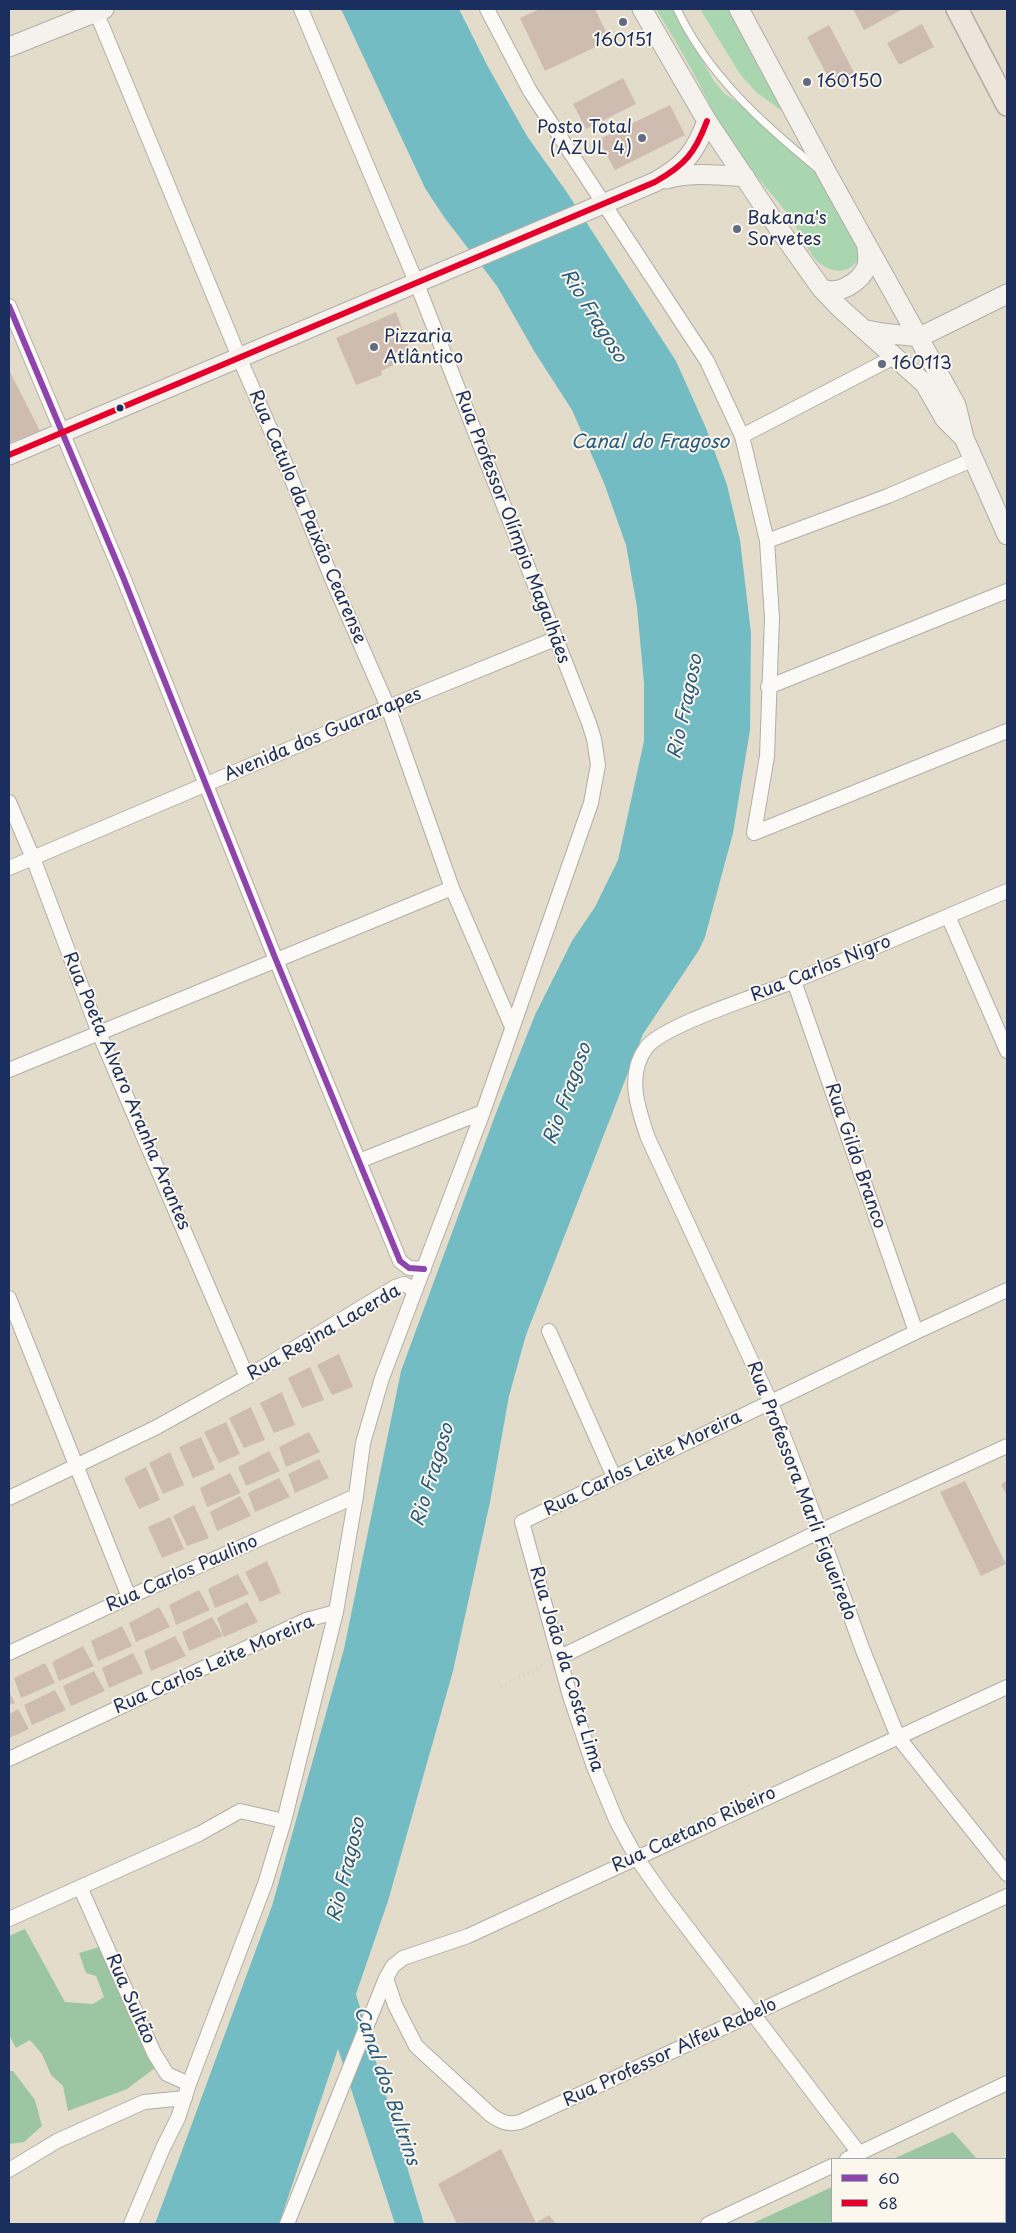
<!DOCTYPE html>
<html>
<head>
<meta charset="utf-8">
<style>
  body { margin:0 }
  #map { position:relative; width:1016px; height:2233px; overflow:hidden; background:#e3dccb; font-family:"Playpen Sans",sans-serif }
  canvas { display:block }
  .frame { position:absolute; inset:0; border:10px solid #1b2f5e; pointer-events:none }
  .legend { position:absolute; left:831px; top:2158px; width:175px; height:65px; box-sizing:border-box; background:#fbf7ec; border:1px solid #a1a7b3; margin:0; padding:6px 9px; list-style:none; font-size:15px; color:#1b2f5e }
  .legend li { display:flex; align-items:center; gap:10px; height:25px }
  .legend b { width:25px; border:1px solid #a1a7b3 }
</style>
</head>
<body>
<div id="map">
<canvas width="1016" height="2233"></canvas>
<div class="frame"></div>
<ul class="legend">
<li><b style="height:6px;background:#8e44ad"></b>60</li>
<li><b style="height:6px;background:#e4002b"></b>68</li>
</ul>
</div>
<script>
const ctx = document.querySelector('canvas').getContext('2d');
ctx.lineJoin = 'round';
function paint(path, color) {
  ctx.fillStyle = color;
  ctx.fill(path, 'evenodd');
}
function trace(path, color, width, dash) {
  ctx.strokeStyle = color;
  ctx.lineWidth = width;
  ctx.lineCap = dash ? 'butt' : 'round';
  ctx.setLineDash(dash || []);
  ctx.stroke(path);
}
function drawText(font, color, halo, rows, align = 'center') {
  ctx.font = font + ' "Playpen Sans",sans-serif';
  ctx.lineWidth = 4;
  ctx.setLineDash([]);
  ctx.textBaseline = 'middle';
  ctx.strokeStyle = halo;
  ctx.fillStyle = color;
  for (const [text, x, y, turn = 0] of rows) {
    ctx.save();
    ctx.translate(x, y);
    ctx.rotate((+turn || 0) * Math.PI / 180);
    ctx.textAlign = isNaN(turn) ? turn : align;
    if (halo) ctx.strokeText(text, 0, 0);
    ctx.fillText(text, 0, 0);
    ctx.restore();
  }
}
paint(new Path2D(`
  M 656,9 L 673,9 L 714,81 L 724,93 L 787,137 L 815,160 L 862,254 C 853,271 839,276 822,265 C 809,256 799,231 790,217 C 772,193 750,171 733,145 C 716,120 704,92 689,65 C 679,46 667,28 656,9 Z
  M 700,9 L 734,9 L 797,122 L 756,92 L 740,74 Z`), '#a9d6ae');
paint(new Path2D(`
  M 25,1929 L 65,2002 L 93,2004 L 104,1997 L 96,1976 L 86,1973 L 79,1953 L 106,1945 L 155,2068 L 127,2089 L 68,2111 L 63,2086 L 51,2075 L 42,2054 L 30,2040 L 16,2048 L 9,2035 L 9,1936 Z
  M 9,2071 L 13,2071 L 35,2100 L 42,2126 L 24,2142 L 9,2144 Z
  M 953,2132 L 977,2159 L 893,2159 Z
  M 832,2187 L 832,2222 L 1005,2222 L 1005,2190 L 1007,2193 L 1007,2224 L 751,2224 Z`), '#9cc6a2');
paint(new Path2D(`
  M 341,9 L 459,9 L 487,65 L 527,136 L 568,194 L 676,361 L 706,428 L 727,485 L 740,540 L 751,633 L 750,730 L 733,833 L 705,937 L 699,950 L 643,1034 L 526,1335 L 509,1396 L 490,1502 L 453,1671 L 388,1901 L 356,1994 L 424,2224 L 395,2224 L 338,2049 L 279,2224 L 155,2224 L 272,1906 L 344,1649 L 401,1371 L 496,1113 L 535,1015 L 572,941 L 595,907 L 618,860 L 644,741 L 644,683 L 637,607 L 626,545 L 604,483 L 572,410 L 534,351 L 497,286 L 444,217 L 425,188 Z`), '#73bcc3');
paint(new Path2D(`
  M 540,9 L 595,9 L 610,40 L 545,71 L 520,18 Z
  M 853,9 L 903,9 L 864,30 Z
  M 922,24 L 934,47 L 899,65 L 887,43 Z
  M 829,25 L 856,76 L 834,88 L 807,37 Z
  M 623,78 L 636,104 L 586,129 L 573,104 Z
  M 670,105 L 685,135 L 615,170 L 598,140 Z
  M 396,312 L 412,356 L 381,371 L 382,375 L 356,385 L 336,338 Z
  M 9,370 L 40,431 L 9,443 Z
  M 339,1354 L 353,1387 L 332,1395 L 317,1365 Z
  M 310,1367 L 324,1400 L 302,1408 L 288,1378 Z
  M 282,1392 L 295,1425 L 274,1433 L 260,1403 Z
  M 251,1407 L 265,1440 L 244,1448 L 229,1418 Z
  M 226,1422 L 240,1454 L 219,1463 L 204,1432 Z
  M 309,1432 L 320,1452 L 286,1467 L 279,1447 Z
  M 201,1437 L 215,1469 L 193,1478 L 179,1447 Z
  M 269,1451 L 280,1471 L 246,1486 L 238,1467 Z
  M 170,1452 L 184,1485 L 163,1494 L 149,1463 Z
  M 319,1459 L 329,1478 L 295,1493 L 288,1474 Z
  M 146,1467 L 160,1500 L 139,1509 L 124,1478 Z
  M 230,1473 L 241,1493 L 207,1507 L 200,1488 Z
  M 279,1478 L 290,1497 L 255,1512 L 248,1493 Z
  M 1007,1480 L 1007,1495 L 1001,1485 Z
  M 965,1481 L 1006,1564 L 981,1576 L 940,1492 Z
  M 240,1496 L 251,1516 L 217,1531 L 210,1512 Z
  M 194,1505 L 209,1538 L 187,1546 L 173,1516 Z
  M 170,1517 L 184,1549 L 162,1558 L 148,1527 Z
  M 267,1561 L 281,1593 L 260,1602 L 245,1572 Z
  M 238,1574 L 249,1594 L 215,1608 L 208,1589 Z
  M 199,1590 L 210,1610 L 176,1625 L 169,1605 Z
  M 247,1602 L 258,1622 L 224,1637 L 217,1618 Z
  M 159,1607 L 170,1627 L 136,1642 L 129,1623 Z
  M 212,1617 L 223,1636 L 189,1651 L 182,1632 Z
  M 122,1626 L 132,1646 L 98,1661 L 91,1641 Z
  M 175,1636 L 186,1656 L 151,1671 L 144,1651 Z
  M 83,1646 L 94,1666 L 59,1681 L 52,1662 Z
  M 133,1653 L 143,1673 L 109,1688 L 102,1668 Z
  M 45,1663 L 55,1683 L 21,1698 L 14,1678 Z
  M 94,1671 L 105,1691 L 71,1706 L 63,1686 Z
  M 55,1690 L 66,1710 L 32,1725 L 24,1705 Z
  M 9,1691 L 15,1703 L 9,1705 Z
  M 18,1709 L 29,1729 L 9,1738 L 9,1714 Z
  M 501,2149 L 536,2223 L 549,2215 L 556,2224 L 457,2224 L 438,2184 Z`), '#cfbcb1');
const lane = new Path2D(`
  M 677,9 C 708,75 762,123 817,168`);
const street = new Path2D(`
  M 95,9 L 239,357 L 288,470 L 332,579 L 388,707 L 452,888 L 512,1027
  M 487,9 L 530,91 L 707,361 L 742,436 L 767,541 L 772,618 L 767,756 L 754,833
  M 9,306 L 123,577 L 276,960 L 400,1261 L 409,1268 L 424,1269
  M 742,436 L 896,356
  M 767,541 L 888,496 L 974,459
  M 768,687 L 1007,591
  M 9,802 L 33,858 L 99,1033 L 247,1377
  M 754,833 L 1007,731
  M 9,868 L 388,707 L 555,639
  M 1007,891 C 936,921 865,952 794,981 C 764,994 662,1025 646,1048 C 626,1075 638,1109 648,1138 L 771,1403 L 820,1531 L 862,1648 L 898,1737 L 1007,1874
  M 948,916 L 1007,1051
  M 794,981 L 916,1332
  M 9,1070 L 452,888
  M 359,1161 L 483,1112
  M 9,1298 L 129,1597
  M 549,1331 L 614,1477
  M 9,1498 L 155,1428 L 247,1377 L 395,1287 L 404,1284 L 415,1290
  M 9,1653 L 129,1597 L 356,1496
  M 560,1657 L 820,1531 L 1007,1446
  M 9,1759 L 306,1620 L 336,1612
  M 80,1887 L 154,2053 L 167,2074 L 189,2084 L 178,2118 L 163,2148 L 131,2224
  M 9,1919 L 199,1834 L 240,1811 L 284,1821
  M 386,1978 L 395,2005 L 416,2046 L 491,2115 C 501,2122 508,2125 520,2122 L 1007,1896
  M 189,2084 L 265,1884 L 284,1821 L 336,1612 L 356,1496 L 363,1443 L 382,1378 L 483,1112 L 591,803 L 598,765 L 594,739 L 589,723 L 417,284 L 301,9
  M 859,2153 L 664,1897 L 636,1857 L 617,1822 L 594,1767 L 570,1696 L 522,1522 L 916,1332 L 1007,1290
  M 847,2159 L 1007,2083
  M 9,2170 L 57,2141 L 144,2102 L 185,2098
  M 287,2224 L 386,1978 L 393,1966 L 403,1958 L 468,1936 L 1007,1687
  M 708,2224 L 832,2166`);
const secondary = new Path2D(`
  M 642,9 L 707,121 L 777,226 L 821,288 L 840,308 L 925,384 L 945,419 L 963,437
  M 739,9 L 829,177 L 956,405 L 964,438 L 1007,535
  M 9,47 L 104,9
  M 666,179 C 693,172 718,175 745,177
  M 821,288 C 837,297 861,282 867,266 C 869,259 867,252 867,246
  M 867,330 L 882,333 L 920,337 L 1007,294
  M 9,455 L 655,182 C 685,165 695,153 707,121`);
const primary = new Path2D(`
  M 957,9 L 1007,105`);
trace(lane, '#b1aea8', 9);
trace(street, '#b1aea8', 16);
trace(secondary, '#b1aea8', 21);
trace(primary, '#b1aea8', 24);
trace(new Path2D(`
  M 501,1687 L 546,1664
  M 894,2152 L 900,2159
  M 948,2222 L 950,2224`), '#d3d2d0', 3, [1, 4]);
trace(lane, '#fbfaf7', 7);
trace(street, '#fbfaf7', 14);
trace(secondary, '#f5f1ed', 19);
trace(primary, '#ede4dc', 21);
trace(new Path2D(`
  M 9,306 L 123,577 L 276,960 L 400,1261 L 409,1268 L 424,1269`), '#8e44ad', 6);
trace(new Path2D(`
  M 9,455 L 655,182 C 685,165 695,153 707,121`), '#e4002b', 6);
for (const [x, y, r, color] of [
  [623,22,5,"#616c84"],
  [807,82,5,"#616c84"],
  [642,138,5,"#616c84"],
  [737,229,5,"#616c84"],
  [374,347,5,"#616c84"],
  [882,364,5,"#616c84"],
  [120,408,4.5,"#1b2f5e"]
]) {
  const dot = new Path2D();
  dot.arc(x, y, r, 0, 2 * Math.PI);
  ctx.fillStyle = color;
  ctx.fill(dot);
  trace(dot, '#fbf7ec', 2);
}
drawText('18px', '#1b2f5e', '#fbf7ec', [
  ["160151",623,41,"center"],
  ["160150",817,82],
  ["Posto Total",632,128,"right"],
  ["(AZUL 4)",632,149,"right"],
  ["Bakana's",747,219],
  ["Sorvetes",747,240],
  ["Pizzaria",384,337],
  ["Atlântico",384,358],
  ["160113",892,364]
], 'left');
drawText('18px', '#1b2f5e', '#fbf7ec', [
  ["Rua Catulo da Paixão Cearense",307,517,67],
  ["Rua Professor Olímpio Magalhães",512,527,69],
  ["Avenida dos Guararapes",323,735,-23],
  ["Rua Carlos Nigro",821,969,-22],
  ["Rua Poeta Alvaro Aranha Arantes",126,1091,67],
  ["Rua Gildo Branco",855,1156,71],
  ["Rua Regina Lacerda",324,1333,-30],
  ["Rua Carlos Leite Moreira",643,1464,-26],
  ["Rua Professora Marli Figueiredo",801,1491,69],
  ["Rua Carlos Paulino",182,1574,-24],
  ["Rua Carlos Leite Moreira",214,1665,-24],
  ["Rua João da Costa Lima",566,1669,73],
  ["Rua Caetano Ribeiro",694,1830,-25],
  ["Rua Sultão",130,1999,66],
  ["Rua Professor Alfeu Rabelo",670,2053,-25]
]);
drawText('italic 19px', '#295c80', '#fbf7ec', [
  ["Rio Fragoso",593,316,58],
  ["Canal do Fragoso",650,443],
  ["Rio Fragoso",686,707,-78],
  ["Rio Fragoso",568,1094,-70],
  ["Rio Fragoso",433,1475,-73],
  ["Rio Fragoso",347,1870,-76],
  ["Canal dos Bultrins",386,2086,71]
]);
</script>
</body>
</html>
